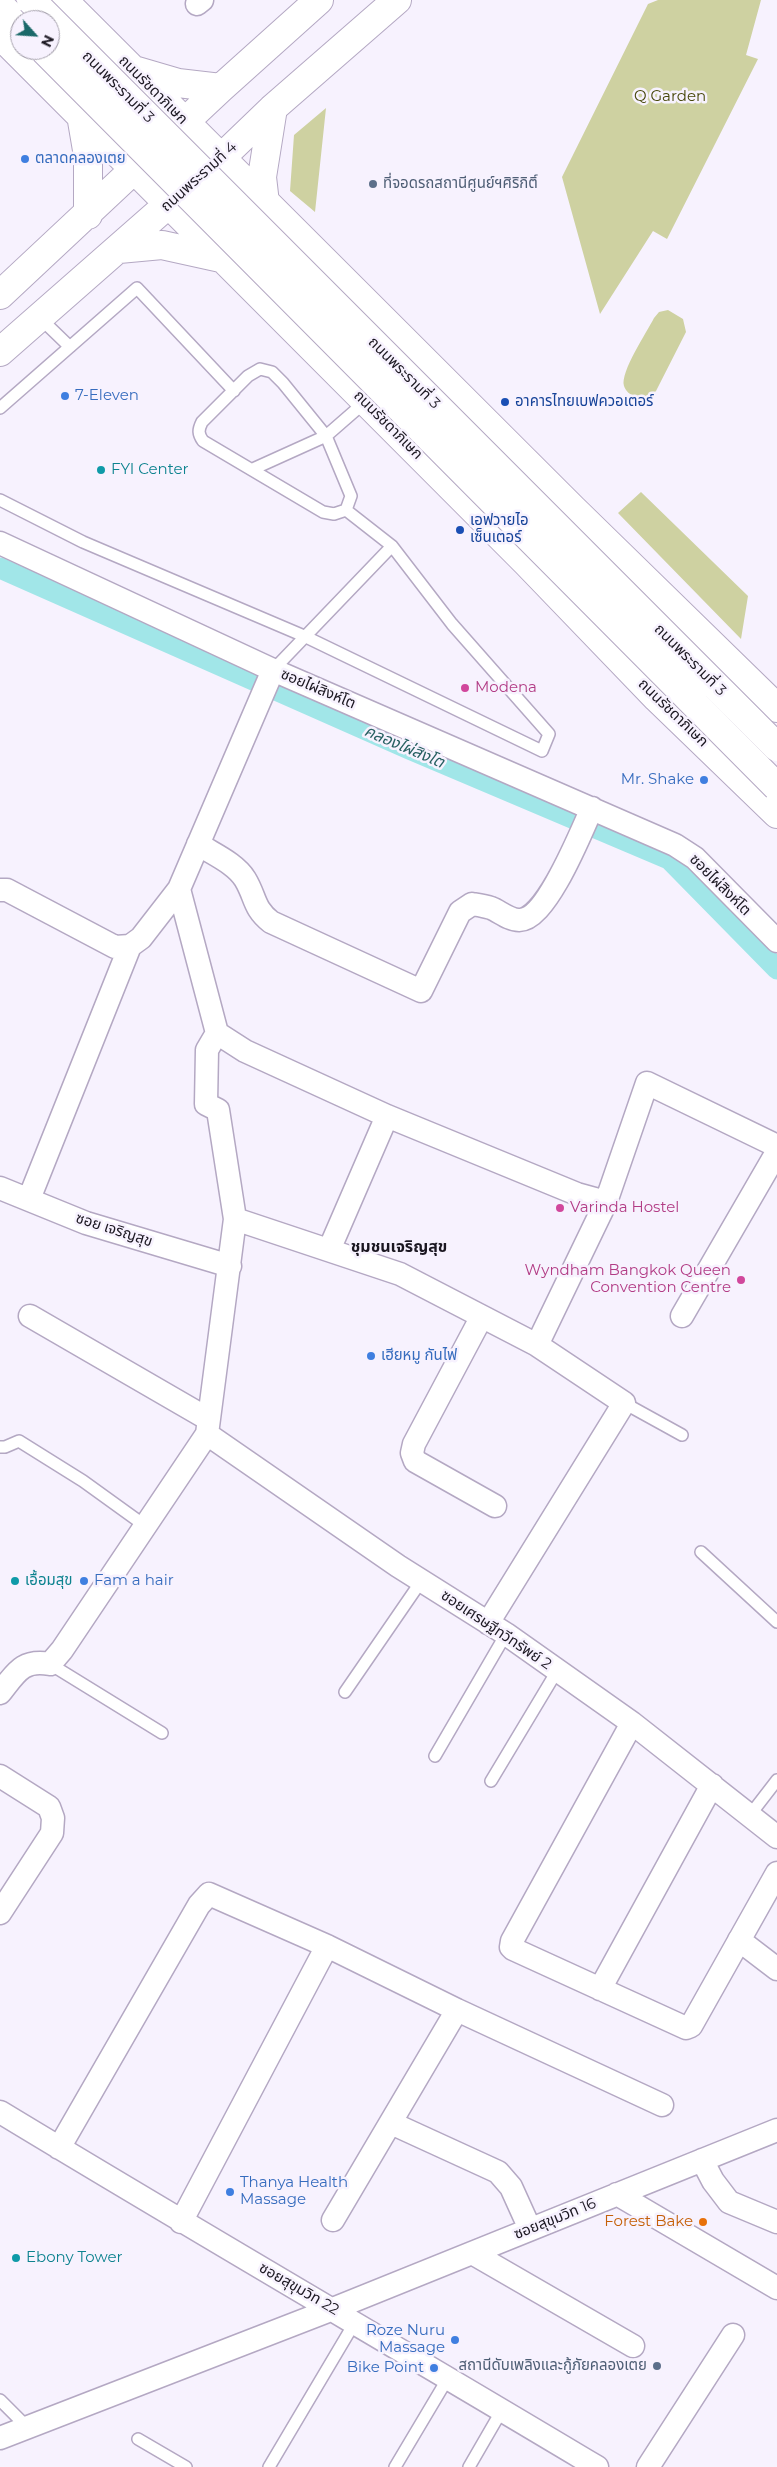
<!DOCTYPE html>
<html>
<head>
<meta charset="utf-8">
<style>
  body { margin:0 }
  #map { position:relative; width:777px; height:2467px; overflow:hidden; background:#f7f2fe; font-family:Montserrat,sans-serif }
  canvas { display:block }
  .north { position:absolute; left:10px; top:10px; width:50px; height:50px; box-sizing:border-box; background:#f7f2fe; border:1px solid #9f9aa6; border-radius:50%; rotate:116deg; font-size:14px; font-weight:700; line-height:20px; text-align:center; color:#1b1721 }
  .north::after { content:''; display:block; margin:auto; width:18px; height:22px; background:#1b6969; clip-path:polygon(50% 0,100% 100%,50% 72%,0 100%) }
</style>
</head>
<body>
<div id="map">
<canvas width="777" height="2467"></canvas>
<div class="north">N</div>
</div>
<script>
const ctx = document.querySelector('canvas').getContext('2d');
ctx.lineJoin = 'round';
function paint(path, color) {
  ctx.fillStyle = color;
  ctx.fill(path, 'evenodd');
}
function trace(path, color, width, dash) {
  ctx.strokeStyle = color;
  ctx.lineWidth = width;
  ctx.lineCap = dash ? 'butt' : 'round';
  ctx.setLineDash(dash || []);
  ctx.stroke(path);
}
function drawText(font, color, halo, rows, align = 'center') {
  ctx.font = font + ' Montserrat,"Noto Sans Thai",sans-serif';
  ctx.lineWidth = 5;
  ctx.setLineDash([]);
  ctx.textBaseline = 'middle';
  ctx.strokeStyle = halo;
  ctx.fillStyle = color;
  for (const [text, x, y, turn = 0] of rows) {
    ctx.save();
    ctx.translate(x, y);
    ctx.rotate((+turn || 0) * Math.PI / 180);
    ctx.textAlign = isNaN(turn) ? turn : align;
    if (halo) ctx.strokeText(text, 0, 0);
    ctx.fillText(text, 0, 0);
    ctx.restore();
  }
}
paint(new Path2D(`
  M 658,0 L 761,0 L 746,55 L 758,59 L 667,239 L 653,231 L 600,314 L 562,177 L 648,4 Z
  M 326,108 L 315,212 L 290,191 L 294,135 Z
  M 668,310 L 683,319 L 686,332 L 656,391 C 650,396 644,401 635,397 C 630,394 626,392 624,386 C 620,372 647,332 654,318 L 659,312 Z
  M 641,492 L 748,596 L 741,639 L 618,513 Z`), '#ced1a1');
trace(new Path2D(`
  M 0,568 L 409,749 L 669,859 L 777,969`), '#a1e6e8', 21);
const lane = new Path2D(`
  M 40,318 L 70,347
  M 260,369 L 272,372 L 283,383 L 326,436 L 351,496 L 346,510 L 334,514 L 323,512 L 203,441 C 198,434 198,430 202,422 L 248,376 Z
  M 0,408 L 137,288 L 234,391
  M 253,469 L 326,436 L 365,402
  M 0,500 L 83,542 L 304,636 L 542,751 L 549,734 L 452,624 L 392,546 L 346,510
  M 273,670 L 392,546
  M 624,1403 L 682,1435
  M 0,1447 L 5,1447 L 19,1441 L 83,1481 L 144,1525
  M 701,1552 L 777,1622
  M 50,1664 L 162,1733
  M 345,1692 L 422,1580
  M 435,1756 L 506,1634
  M 491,1781 L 557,1671
  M 750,1815 L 777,1780
  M 0,2400 L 27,2427
  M 138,2439 L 186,2467
  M 269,2467 L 355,2322
  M 395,2467 L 448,2378
  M 469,2467 L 502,2410`);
const street = new Path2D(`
  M 197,4 L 202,0
  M 0,543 L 273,670 L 675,845 L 695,858 L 777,941
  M 273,670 L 179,889 L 217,1033 L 245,1051 L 387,1116 L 577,1194 L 606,1202
  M 198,844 C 213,854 235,863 245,879 C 256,897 253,908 271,922 L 421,991 L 460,912 L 472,904 C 478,905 485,906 491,908 C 499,911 509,920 519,920 C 546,921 582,830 592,808
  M 0,890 L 7,890 L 115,947 L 130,946 L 141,938 L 179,889
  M 0,1188 L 86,1223 L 230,1266
  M 29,1199 L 130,946
  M 235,1219 L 400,1274 L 537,1345 L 624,1403 L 488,1623
  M 329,1250 L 387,1116
  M 30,1316 L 208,1419
  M 682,1316 L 777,1152
  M 481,1318 L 414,1444 L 412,1453 L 415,1461 L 495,1506
  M 537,1345 L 606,1202 L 647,1083 L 777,1146
  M 207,1434 L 398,1566 L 506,1634 L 632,1723 L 777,1837
  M 0,1693 C 16,1673 22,1659 50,1664 L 62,1650 L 207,1434 L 235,1219 L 218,1110 L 206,1104 L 207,1050 L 217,1033
  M 632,1723 L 512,1941 L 511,1947 L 513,1949 L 686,2028 L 691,2026 L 777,1873
  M 0,1776 L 49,1807 L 53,1818 L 52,1833 L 0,1913
  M 739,1940 L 777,1969
  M 600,1989 L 712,1785
  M 0,2112 C 198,2232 398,2348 597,2467
  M 391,2123 L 498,2172 L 511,2187 L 530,2229
  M 59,2148 L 199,1905 L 209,1894 L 327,1946 L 457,2010 L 662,2105
  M 702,2160 L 713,2181 L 729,2202 L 777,2222
  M 617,2194 L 777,2288
  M 333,2220 L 457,2010
  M 181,2222 L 327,1946
  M 472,2253 L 633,2346
  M 0,2438 L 333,2309 L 777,2130
  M 648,2467 L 733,2335`);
const primary = new Path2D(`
  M 63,0 L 573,509 L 777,708
  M 0,5 L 20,26
  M 0,35 L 526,562 L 657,698 L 777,814
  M 137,71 L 178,83 L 221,88
  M 81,115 L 88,156 L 88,215
  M 265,203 L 262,177 L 273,108
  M 119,249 L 162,245 L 221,258
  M 0,295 L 221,88 L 319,0
  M 0,352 L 221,158 L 273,108 L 397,0`);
trace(lane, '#b4a8c3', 14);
trace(street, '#b4a8c3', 25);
trace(primary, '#b4a8c3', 30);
trace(lane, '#fff', 11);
trace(street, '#fff', 22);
trace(primary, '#fff', 28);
const primaryBridge = new Path2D(`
  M 31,0 L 777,747
  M 44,50 L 777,787`);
trace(primaryBridge, '#b4a8c3', 30, []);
trace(primaryBridge, '#fff', 28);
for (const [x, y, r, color] of [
  [25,159,5,"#3f7fe0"],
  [373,184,5,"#5c6f8a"],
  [65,396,5,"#3f7fe0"],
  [505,402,5,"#1a4fb4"],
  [101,470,5,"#0f9aa8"],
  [460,530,5,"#1a4fb4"],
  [465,688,5,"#d1479c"],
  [704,780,5,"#3f7fe0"],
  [560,1208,5,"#d1479c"],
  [741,1280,5,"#d1479c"],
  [371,1356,5,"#3f7fe0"],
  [15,1581,5,"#0f9aa8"],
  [84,1581,5,"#3f7fe0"],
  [230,2192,5,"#3f7fe0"],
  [703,2222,5,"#e8710a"],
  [16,2258,5,"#0f9aa8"],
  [455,2340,5,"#3f7fe0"],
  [657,2366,5,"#5c6f8a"],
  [434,2368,5,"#3f7fe0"]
]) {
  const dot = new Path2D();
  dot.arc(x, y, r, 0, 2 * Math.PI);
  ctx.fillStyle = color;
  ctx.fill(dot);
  trace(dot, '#f7f2fe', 2);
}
drawText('15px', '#1b1721', '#f7f2fe', [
  ["ถนนพระรามที่ 3",118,87,45],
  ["ถนนรัชดาภิเษก",153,90,45],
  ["ถนนพระรามที่ 4",199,177,-42],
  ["ถนนพระรามที่ 3",404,373,45],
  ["ถนนรัชดาภิเษก",388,425,45],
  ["ถนนพระรามที่ 3",690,660,45],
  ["ซอยไผ่สิงห์โต",318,689,23],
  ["ถนนรัชดาภิเษก",673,713,44],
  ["ซอยไผ่สิงห์โต",720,885,45],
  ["ซอย เจริญสุข",114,1230,18],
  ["ซอยเศรษฐีทวีทรัพย์ 2",496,1630,34],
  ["ซอยสุขุมวิท 16",555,2219,-22],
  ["ซอยสุขุมวิท 22",299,2289,30]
]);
drawText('15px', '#464709', '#f7f2fe', [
  ["Q Garden",670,97]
]);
drawText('15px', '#366cbe', '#f7f2fe', [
  ["ตลาดคลองเตย",35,159],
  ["7-Eleven",75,396],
  ["Mr. Shake",694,780,"right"],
  ["เฮียหมู กันไฟ",381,1356],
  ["Fam a hair",94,1581],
  ["Thanya Health",240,2183],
  ["Massage",240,2200],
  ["Roze Nuru",445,2331,"right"],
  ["Massage",445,2348,"right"],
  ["Bike Point",424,2368,"right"]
], 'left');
drawText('15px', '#4e5e75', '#f7f2fe', [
  ["ที่จอดรถสถานีศูนย์ฯศิริกิติ์",383,184],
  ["สถานีดับเพลิงและกู้ภัยคลองเตย",647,2366,"right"]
], 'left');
drawText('15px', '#164399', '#f7f2fe', [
  ["อาคารไทยเบฟควอเตอร์",515,402],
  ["เอฟวายไอ",470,521],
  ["เซ็นเตอร์",470,538]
], 'left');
drawText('15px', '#0d838f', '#f7f2fe', [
  ["FYI Center",111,470],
  ["เอื้อมสุข",25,1581],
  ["Ebony Tower",26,2258]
], 'left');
drawText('15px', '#b23c85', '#f7f2fe', [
  ["Modena",475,688],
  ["Varinda Hostel",570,1208],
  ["Wyndham Bangkok Queen",731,1271,"right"],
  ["Convention Centre",731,1288,"right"]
], 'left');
drawText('15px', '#c56008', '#f7f2fe', [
  ["Forest Bake",693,2222]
], 'right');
drawText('italic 16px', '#276062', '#f7f2fe', [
  ["คลองไผ่สิงโต",404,747,23]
]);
drawText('bold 16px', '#1b1721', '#f7f2fe', [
  ["ชุมชนเจริญสุข",399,1247]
]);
</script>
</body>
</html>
